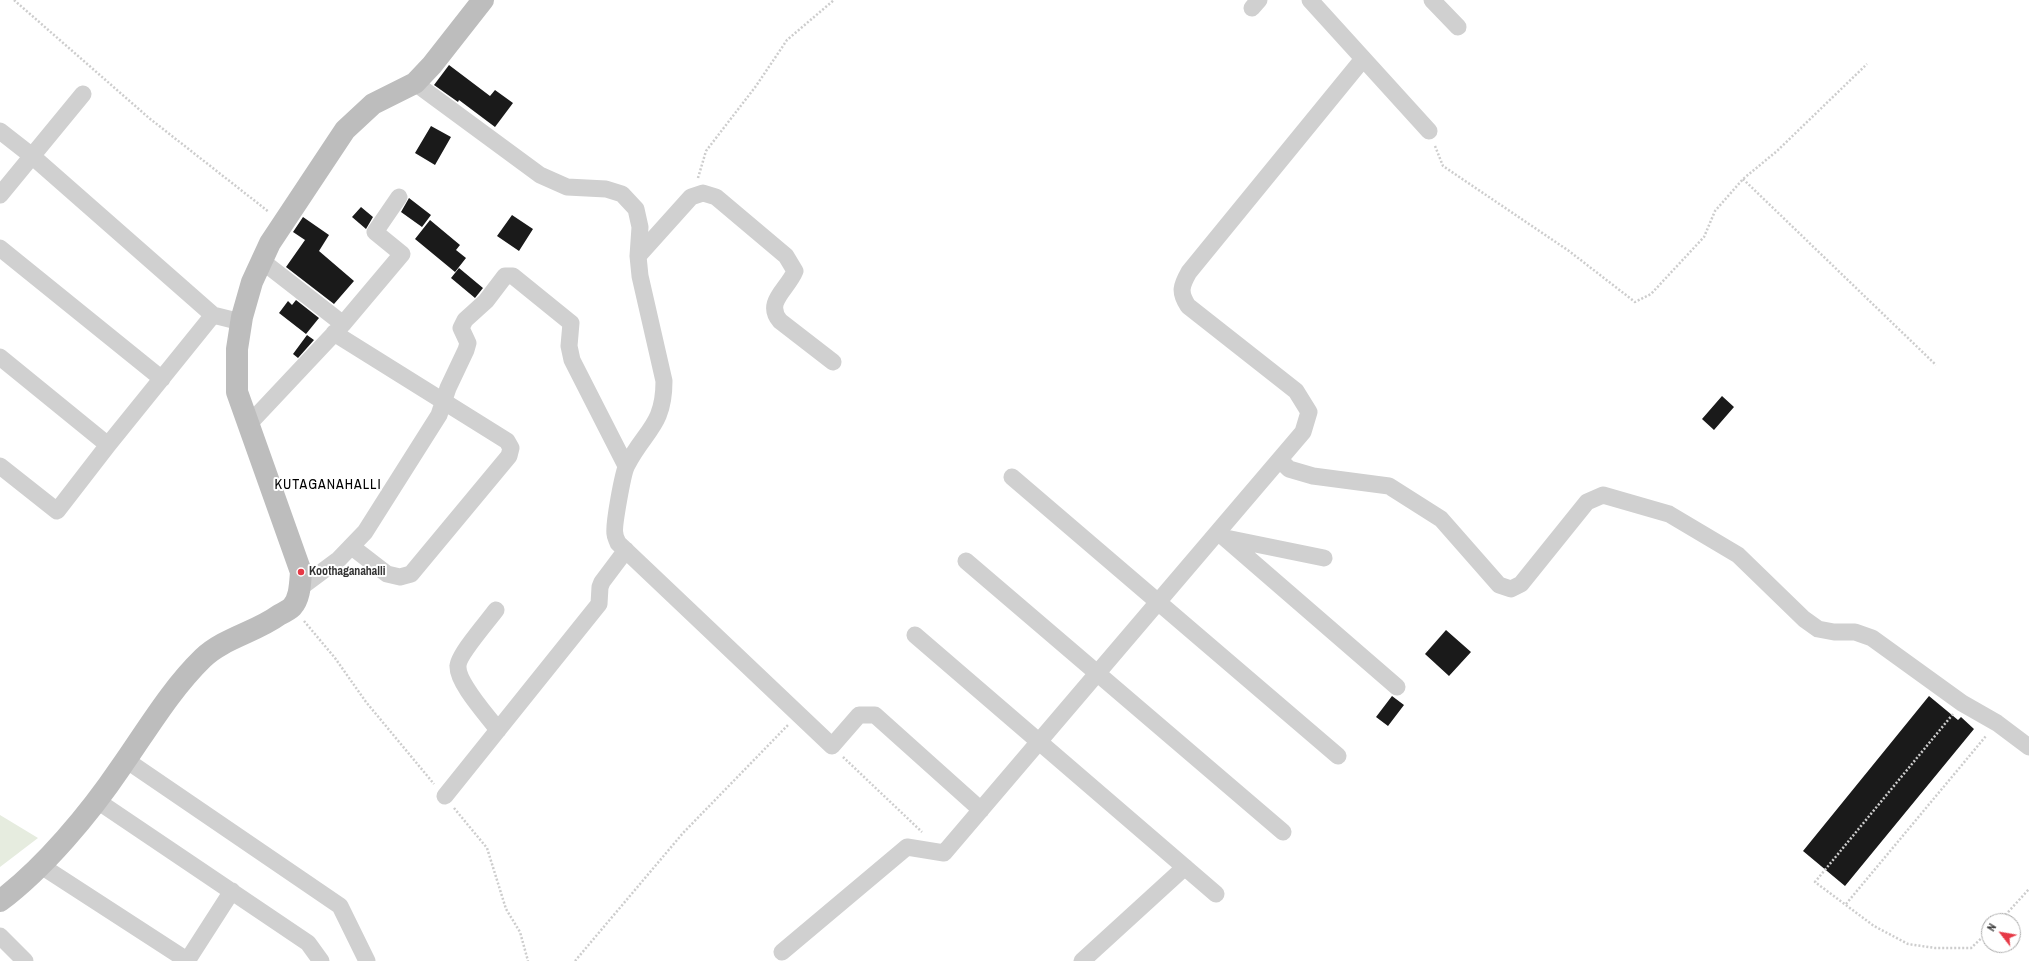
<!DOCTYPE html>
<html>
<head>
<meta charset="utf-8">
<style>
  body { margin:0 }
  #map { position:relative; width:2029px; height:961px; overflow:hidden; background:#fff; font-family:"Archivo Narrow",sans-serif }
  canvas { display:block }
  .north { position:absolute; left:1981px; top:913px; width:40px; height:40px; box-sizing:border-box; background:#fff; border:1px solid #adadad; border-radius:50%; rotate:301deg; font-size:11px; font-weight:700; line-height:16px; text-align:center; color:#333 }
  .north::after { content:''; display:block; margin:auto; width:14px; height:18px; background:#e63946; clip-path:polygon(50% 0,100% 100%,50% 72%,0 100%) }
</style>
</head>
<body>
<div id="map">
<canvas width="2029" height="961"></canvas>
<div class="north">N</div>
</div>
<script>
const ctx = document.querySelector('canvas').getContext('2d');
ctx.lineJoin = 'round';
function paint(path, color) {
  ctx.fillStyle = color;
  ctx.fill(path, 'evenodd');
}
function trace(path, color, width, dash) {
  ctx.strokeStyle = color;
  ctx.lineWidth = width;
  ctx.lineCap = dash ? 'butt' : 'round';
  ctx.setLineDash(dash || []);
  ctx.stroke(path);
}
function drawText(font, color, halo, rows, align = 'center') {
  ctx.font = font + ' "Archivo Narrow",sans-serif';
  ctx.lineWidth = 4;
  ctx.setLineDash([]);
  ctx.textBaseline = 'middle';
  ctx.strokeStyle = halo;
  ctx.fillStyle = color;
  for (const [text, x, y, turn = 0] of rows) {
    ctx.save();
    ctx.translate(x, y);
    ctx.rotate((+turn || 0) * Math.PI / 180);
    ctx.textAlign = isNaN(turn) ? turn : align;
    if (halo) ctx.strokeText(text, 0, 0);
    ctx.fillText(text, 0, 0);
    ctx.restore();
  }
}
paint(new Path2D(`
  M 0,815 L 38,838 L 0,867 Z`), '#e6ecdf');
paint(new Path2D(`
  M 449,65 L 490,96 L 495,90 L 513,103 L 495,127 L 459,100 L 458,102 L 434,85 Z
  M 431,126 L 451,137 L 435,165 L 415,153 Z
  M 409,198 L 431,215 L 422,227 L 401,212 Z
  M 361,207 L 373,217 L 366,229 L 352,217 Z
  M 512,215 L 533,229 L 519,251 L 497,236 Z
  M 303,217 L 329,235 L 319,251 L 354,281 L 334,304 L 286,267 L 305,240 L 293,232 Z
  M 430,220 L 460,245 L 456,250 L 466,258 L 455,272 L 415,239 Z
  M 459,268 L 483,288 L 475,298 L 451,278 Z
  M 296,300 L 319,318 L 306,334 L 279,313 L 288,301 L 292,305 Z
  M 307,335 L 314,340 L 298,358 L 293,354 Z
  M 1722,396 L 1734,407 L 1714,430 L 1702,419 Z
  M 1446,630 L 1471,652 L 1449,676 L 1425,654 Z
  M 1392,696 L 1404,705 L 1388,726 L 1376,717 Z
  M 1929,696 L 1958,720 L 1961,717 L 1974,729 L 1845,886 L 1803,851 Z`), '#1a1a1a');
trace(new Path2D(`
  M 14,0 L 149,118 L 269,212
  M 1435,146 L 1443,166 L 1569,251 L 1635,302 L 1651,294 L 1704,237 L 1715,211 L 1743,179 L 1777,151 L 1867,64
  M 698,178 L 706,151 L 756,86 L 787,40 L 834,0
  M 1743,179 L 1936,365
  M 304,621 L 335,658 L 366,702 L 434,784
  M 1953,714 L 1815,882 L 1874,926 L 1908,944 L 1935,948 L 1971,948 L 1989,931
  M 843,757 L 922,832
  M 454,808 L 487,848 L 506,909 L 520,932 L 528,961
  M 1846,904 L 1986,736
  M 2000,921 L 2029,889
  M 575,961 L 683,833 L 788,725`), '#cdcdcd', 2.5, [2, 2]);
trace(new Path2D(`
  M 1310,0 L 1429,131
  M 1432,0 L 1458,27
  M 1252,8 L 1259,0
  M 415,83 L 540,175 L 567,187 L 606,189 L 622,194 L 636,209 L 640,227 L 638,256 L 640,276 L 664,381 C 664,426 645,430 627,465 C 623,472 613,527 615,534 C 615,537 617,540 618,543 L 832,746 L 859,715 L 875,715 L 981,810
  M 0,131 L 32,156 L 213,315 L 241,322
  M 0,195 L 83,94
  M 0,248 L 162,379
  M 638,256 L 691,197 L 703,193 L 716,197 L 786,256 L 795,271 C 788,289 764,302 780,321 L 833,362
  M 262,261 L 343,324
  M 334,333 L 507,441 L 511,448 L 509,456 L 411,574 L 400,577 L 387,574 L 352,547
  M 0,357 L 108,445
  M 248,425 L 343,324 L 402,254 L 375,232 L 399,197
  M 1280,460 L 1289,469 L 1313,476 L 1389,486 L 1441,519 L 1499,585 L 1511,589 L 1521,584 L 1587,502 L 1603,495 L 1669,514 L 1738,555 L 1804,619 L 1818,629 L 1834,632 L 1855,632 L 1872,638 L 1962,703 L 1997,723 L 2029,747
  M 0,466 L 57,511 L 108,445 L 213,315
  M 1012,477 L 1338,756
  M 1218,532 L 1397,687
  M 1226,538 L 1324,558
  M 966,561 L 1283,832
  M 300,588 L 339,559 L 365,532 L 439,415 L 448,388 L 466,350 L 468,343 L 461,328 L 465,320 L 486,301 L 505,276 L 513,276 L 571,323 L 569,346 L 572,360 L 626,466
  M 496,610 C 488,621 458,655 458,666 C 457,683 488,716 498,730
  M 915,635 L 1216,894
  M 126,760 L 340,906 L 367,961
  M 445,796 L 599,604 L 600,587 L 602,582 L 626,550
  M 96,800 L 308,943 L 321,961
  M 40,865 L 188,961
  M 0,936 L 25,961
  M 782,952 L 907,847 L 944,853 L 1303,432 L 1309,412 L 1296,391 L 1188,306 C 1179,292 1181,286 1189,272 L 1363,59
  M 187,961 L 232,891
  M 1082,961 L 1185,867`), '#d0d0d0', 17);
trace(new Path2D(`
  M 0,901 C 44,868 90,813 121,767 C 147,730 171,689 203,658 C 224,638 256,632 279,615 C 283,613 289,610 292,607 C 300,598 300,584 301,572 L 237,392 L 237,349 L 242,317 L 252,282 L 270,243 L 345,130 L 373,104 L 415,83 L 432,65 L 483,0`), '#bdbdbd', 22);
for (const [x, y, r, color] of [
  [301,572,4,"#e63946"]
]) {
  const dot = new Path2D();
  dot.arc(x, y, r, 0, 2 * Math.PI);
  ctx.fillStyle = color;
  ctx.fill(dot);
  trace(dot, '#fff', 1.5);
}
drawText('bold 12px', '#333', '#fff', [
  ["Koothaganahalli",309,572]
], 'left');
ctx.letterSpacing = '1px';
drawText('14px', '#000', '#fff', [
  ["KUTAGANAHALLI",328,485]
]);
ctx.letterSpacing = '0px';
</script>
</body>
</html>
